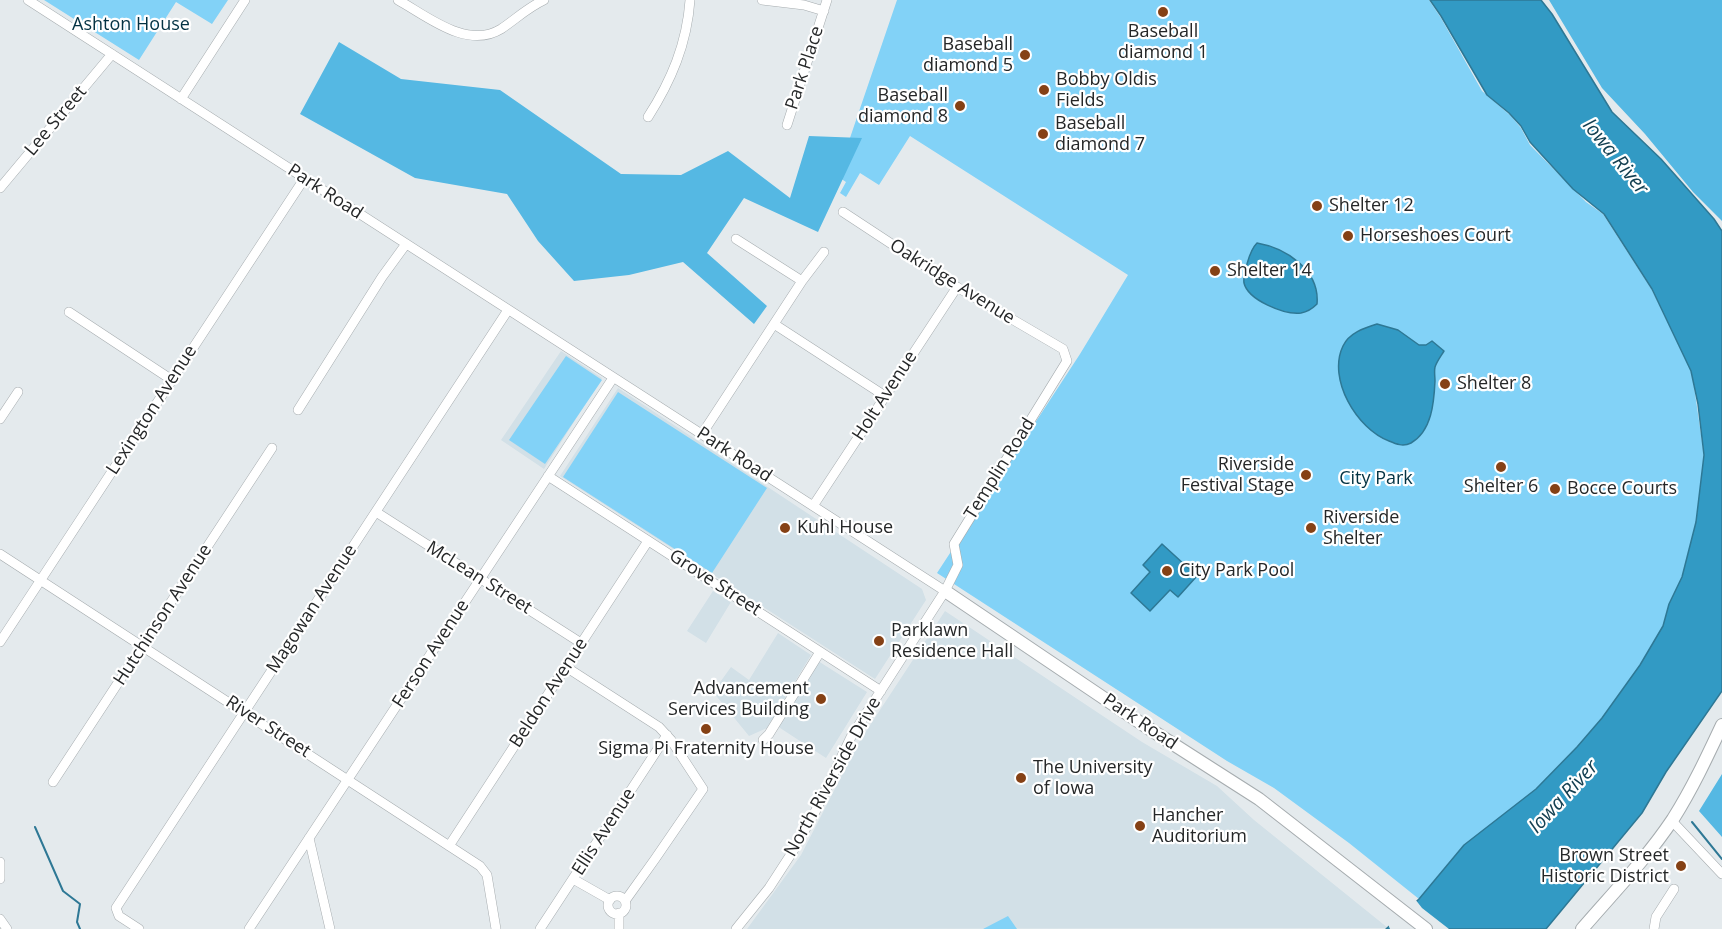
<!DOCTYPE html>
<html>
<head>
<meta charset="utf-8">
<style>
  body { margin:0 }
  canvas { display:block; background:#e4eaed }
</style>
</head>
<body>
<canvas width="1722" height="929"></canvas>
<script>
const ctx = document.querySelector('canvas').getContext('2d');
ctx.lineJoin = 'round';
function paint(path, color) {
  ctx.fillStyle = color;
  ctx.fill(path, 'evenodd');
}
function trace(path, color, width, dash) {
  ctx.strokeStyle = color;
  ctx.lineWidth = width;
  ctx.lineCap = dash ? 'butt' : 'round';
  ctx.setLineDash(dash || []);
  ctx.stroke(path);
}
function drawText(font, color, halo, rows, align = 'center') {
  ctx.font = font + ' "Open Sans",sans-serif';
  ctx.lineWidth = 4.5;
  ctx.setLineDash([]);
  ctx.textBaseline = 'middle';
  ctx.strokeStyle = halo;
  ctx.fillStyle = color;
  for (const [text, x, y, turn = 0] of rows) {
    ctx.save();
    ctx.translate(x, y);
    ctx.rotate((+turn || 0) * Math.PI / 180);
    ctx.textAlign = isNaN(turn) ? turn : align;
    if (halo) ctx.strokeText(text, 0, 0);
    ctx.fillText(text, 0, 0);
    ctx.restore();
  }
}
paint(new Path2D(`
  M 561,351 L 602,378 L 544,469 L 501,440 Z
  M 618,388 L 922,589 L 926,600 L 875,679 L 560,476 Z
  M 713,591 L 731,602 L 706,643 L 687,631 Z
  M 945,611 L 1142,742 L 1217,786 L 1254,820 L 1388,928 L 747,929 L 801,855 L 859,742 Z
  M 778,633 L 811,655 L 767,728 L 749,736 L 713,692 L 731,667 L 749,680 Z
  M 818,661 L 867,692 L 826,758 L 777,726 Z`), '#d2e0e7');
paint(new Path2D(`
  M 44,0 L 228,0 L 212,24 L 176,2 L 139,60 Z
  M 897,0 L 1429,0 L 1441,18 L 1482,91 L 1511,116 L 1521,128 L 1530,145 L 1586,202 L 1603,214 L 1652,290 L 1692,373 L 1704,455 L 1696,522 L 1682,577 L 1669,604 L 1663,626 L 1640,665 L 1602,718 L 1577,747 L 1536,789 L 1452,860 L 1419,899 L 1349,843 L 1274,788 L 1227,761 L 937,573 L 1080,354 L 1128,275 L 910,136 L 879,185 L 860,173 L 846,197 L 840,193 L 846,182 L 837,176 Z
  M 566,356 L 602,380 L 545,464 L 509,440 Z
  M 618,392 L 767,488 L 712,573 L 563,477 Z
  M 1008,916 L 1017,929 L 983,929 Z`), '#82d2f7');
paint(new Path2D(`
  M 1549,0 L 1722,0 L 1722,221 L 1693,192 L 1645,134 L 1602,88 Z
  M 339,42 L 401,79 L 500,90 L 621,174 L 681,175 L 728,151 L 790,198 L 809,136 L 862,138 L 818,232 L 744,198 L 707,253 L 767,306 L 754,324 L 683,262 L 629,275 L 574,281 L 538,241 L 507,194 L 415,178 L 300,114 Z
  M 1722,774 L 1722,837 L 1699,811 Z`), '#55b8e3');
const water = new Path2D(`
  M 1430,0 L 1541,0 L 1552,14 L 1612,112 L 1661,159 L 1714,219 L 1722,231 L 1722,691 L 1666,772 L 1642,813 L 1546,929 L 1386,929 L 1419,899 L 1464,845 L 1536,789 L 1577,747 L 1602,718 L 1640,665 L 1663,626 L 1669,604 L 1682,577 L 1696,522 L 1704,455 L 1698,404 L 1691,371 L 1652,289 L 1604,214 L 1573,189 L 1530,142 L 1521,126 L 1509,113 L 1487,95 L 1441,16 Z
  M 1257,243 C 1286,248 1320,270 1317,304 C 1313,308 1307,312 1301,313 C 1284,315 1248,300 1244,283 C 1243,277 1246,270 1247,264 C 1249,257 1251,249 1257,243 Z
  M 1377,324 L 1398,330 L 1419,345 L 1426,345 L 1432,341 L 1444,351 C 1441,356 1437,361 1435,367 C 1434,371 1435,377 1435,381 C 1434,402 1432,431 1411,443 C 1403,447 1396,444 1389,441 C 1357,429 1327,379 1343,346 C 1349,333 1364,328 1377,324 Z
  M 1162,544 L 1197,576 L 1178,597 L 1170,590 L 1150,611 L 1131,593 L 1150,572 L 1143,565 Z`);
paint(water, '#329ac4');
trace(water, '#2e7895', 1.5);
paint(new Path2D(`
  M 1415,899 L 1422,908 L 1449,929 L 1390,929 L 1388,924 Z`), '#e4eaed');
trace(new Path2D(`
  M 1692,822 L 1722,859
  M 35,827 L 63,891 L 80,904 L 77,922 L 80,929`), '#2e7895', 2);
const minor = new Path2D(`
  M 28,0 L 945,591
  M 398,0 C 427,16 467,50 501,29 C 516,19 527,8 544,0
  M 762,0 L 804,5 L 824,11
  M 181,99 L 245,0
  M 648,117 C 671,81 687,44 690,0
  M 787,125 L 827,0
  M 0,188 L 112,54
  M 736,239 L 802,281
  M 69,312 L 172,380
  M 774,324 L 885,396
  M 298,410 L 382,277 L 406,244
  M 0,419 L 18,392
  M 702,434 L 802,281 L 824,252
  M 548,476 L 881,691
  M 813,506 L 957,287
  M 376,512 L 581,643
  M 0,554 L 480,866 L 487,875 L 496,929
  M 0,642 L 304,179
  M 566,667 L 659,727 L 671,740 L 703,789 L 655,859 L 625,901
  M 763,740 L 769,734 L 820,652
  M 53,782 L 272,448
  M 1672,821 L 1722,874
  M 309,838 L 330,929
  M 449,846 L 648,541
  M 0,862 L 0,879
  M 573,879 L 610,900
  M608 905a9 9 0 1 1 18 0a9 9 0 1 1-18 0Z
  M 0,919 L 7,929
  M 139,929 L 119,916 L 116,908 L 508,310
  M 249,929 L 613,378
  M 540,929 L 667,735
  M 619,929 L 619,913
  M 736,929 L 769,888 L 793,851 L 815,812 L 851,737 L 945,591 L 958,565 L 954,544 L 1067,361 L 1063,349 L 957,287 L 843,212
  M 1654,929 L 1656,917 L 1674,889`);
const major = new Path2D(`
  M 945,591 L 1148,728 L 1259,799 L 1426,929
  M 1582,929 C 1613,893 1647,858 1673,819 C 1692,789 1707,757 1722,725`);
trace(minor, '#a6acaf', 10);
trace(major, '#a6acaf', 14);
trace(minor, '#fff', 9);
trace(major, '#fff', 12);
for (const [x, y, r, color] of [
  [1163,12,6,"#854115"],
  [1025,55,6,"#854115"],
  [1044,90,6,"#854115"],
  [960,106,6,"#854115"],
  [1043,134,6,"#854115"],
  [1317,206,6,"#854115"],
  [1348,236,6,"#854115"],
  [1215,271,6,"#854115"],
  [1445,384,6,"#854115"],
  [1501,467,6,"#854115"],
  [1306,475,6,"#854115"],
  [1555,489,6,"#854115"],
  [785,528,6,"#854115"],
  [1311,528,6,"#854115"],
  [1167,571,6,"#854115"],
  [879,641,6,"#854115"],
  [821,699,6,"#854115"],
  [706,729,6,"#854115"],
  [1021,778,6,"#854115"],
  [1140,826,6,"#854115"],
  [1681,866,6,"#854115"]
]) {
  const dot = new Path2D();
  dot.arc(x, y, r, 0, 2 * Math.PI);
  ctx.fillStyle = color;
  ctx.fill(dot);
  trace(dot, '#fff', 2);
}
drawText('18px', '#033243', '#fff', [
  ["Ashton House",131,25],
  ["City Park",1376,479]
]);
drawText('18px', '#252728', '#fff', [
  ["Baseball",1163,32,"center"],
  ["diamond 1",1163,53,"center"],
  ["Baseball",1013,45,"right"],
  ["diamond 5",1013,66,"right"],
  ["Bobby Oldis",1056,80],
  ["Fields",1056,101],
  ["Baseball",948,96,"right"],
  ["diamond 8",948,117,"right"],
  ["Baseball",1055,124],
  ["diamond 7",1055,145],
  ["Shelter 12",1329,206],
  ["Horseshoes Court",1360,236],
  ["Shelter 14",1227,271],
  ["Shelter 8",1457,384],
  ["Riverside",1294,465,"right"],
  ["Festival Stage",1294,486,"right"],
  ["Shelter 6",1501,487,"center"],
  ["Bocce Courts",1567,489],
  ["Riverside",1323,518],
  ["Shelter",1323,539],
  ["Kuhl House",797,528],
  ["City Park Pool",1179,571],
  ["Parklawn",891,631],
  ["Residence Hall",891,652],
  ["Advancement",809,689,"right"],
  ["Services Building",809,710,"right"],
  ["Sigma Pi Fraternity House",706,749,"center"],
  ["The University",1033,768],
  ["of Iowa",1033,789],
  ["Hancher",1152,816],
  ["Auditorium",1152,837],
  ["Brown Street",1669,856,"right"],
  ["Historic District",1669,877,"right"]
], 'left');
drawText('18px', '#252728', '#fff', [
  ["Park Place",805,68,-72],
  ["Lee Street",56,121,-50],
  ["Park Road",325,192,33],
  ["Oakridge Avenue",952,282,32],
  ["Holt Avenue",885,396,-57],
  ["Lexington Avenue",152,410,-57],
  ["Park Road",734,455,33],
  ["Templin Road",1000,469,-58],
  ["McLean Street",479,578,32],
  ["Grove Street",715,583,33],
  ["Magowan Avenue",312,609,-57],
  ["Hutchinson Avenue",163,615,-57],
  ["Ferson Avenue",431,654,-57],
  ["Beldon Avenue",549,693,-57],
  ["Park Road",1140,722,34],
  ["River Street",268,727,33],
  ["North Riverside Drive",833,777,-61],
  ["Ellis Avenue",604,832,-57]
]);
drawText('italic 20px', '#144052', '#fff', [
  ["Iowa River",1615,157,51],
  ["Iowa River",1564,797,-47]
]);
</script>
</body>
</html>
